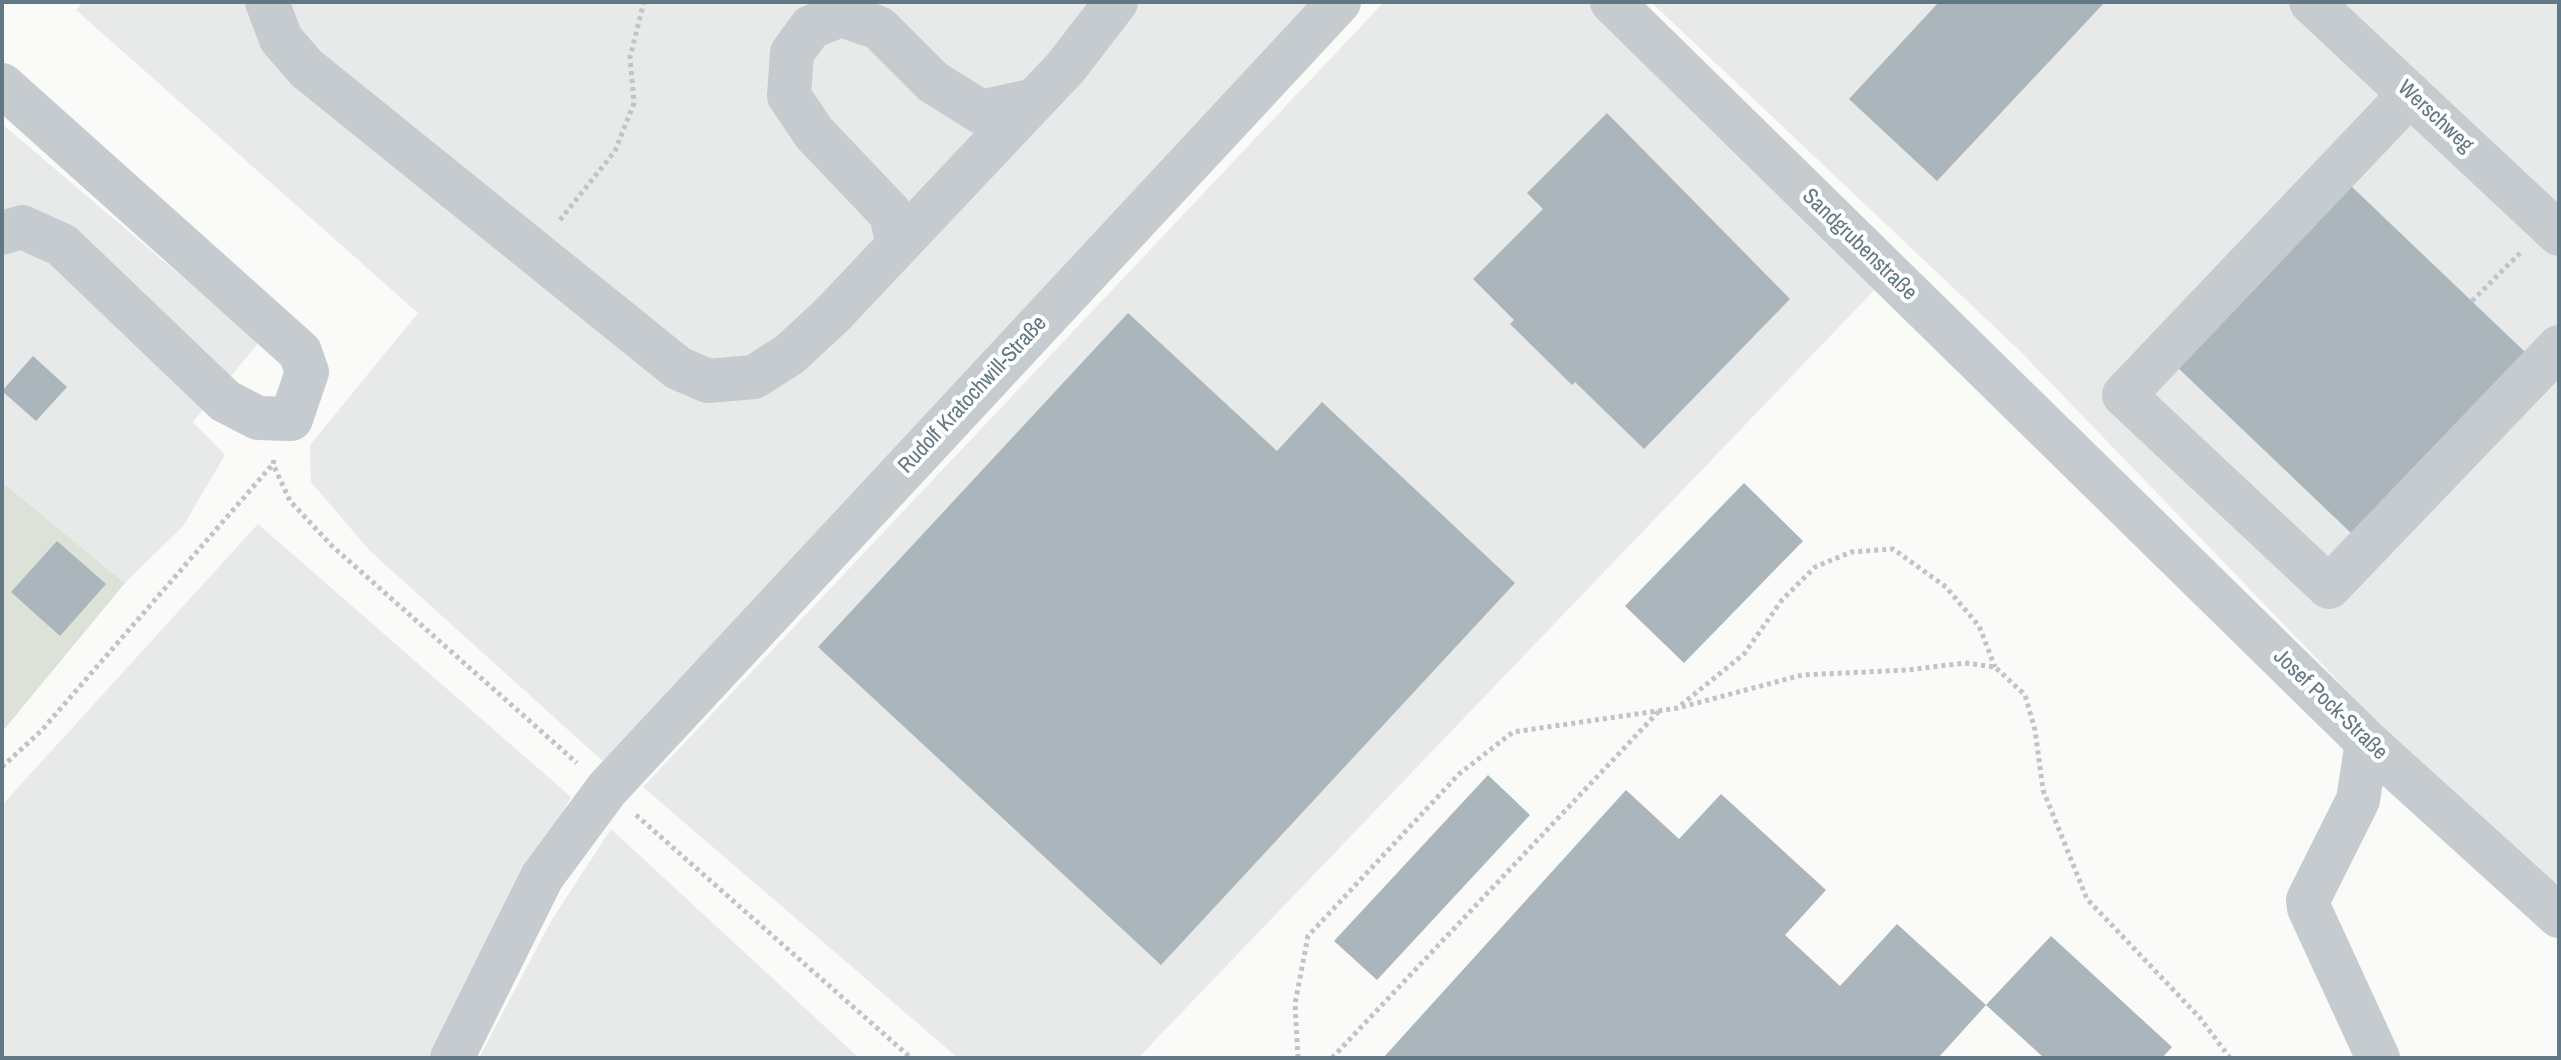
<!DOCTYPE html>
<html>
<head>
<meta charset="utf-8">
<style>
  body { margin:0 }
  #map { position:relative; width:2561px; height:1060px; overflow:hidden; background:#fafaf8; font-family:"Archivo Narrow",sans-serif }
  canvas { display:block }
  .frame { position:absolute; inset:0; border:4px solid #637885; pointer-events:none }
</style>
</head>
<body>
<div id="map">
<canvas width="2561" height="1060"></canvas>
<div class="frame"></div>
</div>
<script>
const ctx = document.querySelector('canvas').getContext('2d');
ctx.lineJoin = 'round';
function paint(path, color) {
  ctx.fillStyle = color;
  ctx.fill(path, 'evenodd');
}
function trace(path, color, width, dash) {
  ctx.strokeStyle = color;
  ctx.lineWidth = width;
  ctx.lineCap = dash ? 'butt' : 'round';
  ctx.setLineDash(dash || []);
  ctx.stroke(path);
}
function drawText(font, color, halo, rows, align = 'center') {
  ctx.font = font + ' "Archivo Narrow",sans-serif';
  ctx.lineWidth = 8;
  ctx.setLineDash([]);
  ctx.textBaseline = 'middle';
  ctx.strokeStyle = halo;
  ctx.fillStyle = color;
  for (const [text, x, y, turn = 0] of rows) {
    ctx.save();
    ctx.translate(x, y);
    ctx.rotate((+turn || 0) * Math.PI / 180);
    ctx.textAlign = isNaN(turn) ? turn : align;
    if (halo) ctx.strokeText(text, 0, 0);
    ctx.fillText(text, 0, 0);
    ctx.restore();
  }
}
paint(new Path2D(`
  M 83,2 L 1315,2 L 607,765 L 370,551 L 311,482 L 310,445 L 418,313 L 76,10 Z
  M 1384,2 L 1595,2 L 1883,281 L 1138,1058 L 958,1058 L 643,787 Z
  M 1651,2 L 2559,2 L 2559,919 L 2320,662 L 2020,351 Z
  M 2,124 L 259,342 L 193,422 L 225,455 L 183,526 L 125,583 L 2,482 Z
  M 258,524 L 571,797 L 434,1058 L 2,1058 L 2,805 Z
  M 611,829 L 859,1058 L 479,1058 L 551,921 Z`), '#e8eae9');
paint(new Path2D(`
  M 2,482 L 125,583 L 2,732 Z`), '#dce2d8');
paint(new Path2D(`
  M 1939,2 L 2105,2 L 1937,181 L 1849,99 Z
  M 1607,113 L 1790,299 L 1644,449 L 1575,382 L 1572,385 L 1510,324 L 1514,320 L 1473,279 L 1543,209 L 1527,193 Z
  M 2349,184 L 2525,352 L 2351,533 L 2175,365 Z
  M 1128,313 L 1277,451 L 1322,402 L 1515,583 L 1161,965 L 818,647 Z
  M 33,356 L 67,387 L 36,421 L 2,391 Z
  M 1744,483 L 1803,541 L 1684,663 L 1625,606 Z
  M 57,541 L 106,584 L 60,636 L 11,592 Z
  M 1488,775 L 1530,815 L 1377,980 L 1334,941 Z
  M 1626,790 L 1679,839 L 1721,794 L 1826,890 L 1785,935 L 1840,986 L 1897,924 L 1986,1005 L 1938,1058 L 1383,1058 Z
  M 2051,936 L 2172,1047 L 2162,1058 L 2044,1058 L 1986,1005 Z`), '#abb6bc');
trace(new Path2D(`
  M 560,220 L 615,151 L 634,103 L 630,57 L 644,2
  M 2472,301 L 2520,253
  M 274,460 L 273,464 L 290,501 L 332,546 L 577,763
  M 1681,705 L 1744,654 L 1782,600 L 1815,567 L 1851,552 L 1893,549 L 1946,587 L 1979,626 L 1995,667
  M 2,767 L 41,731 L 273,464
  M 636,815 L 911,1058
  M 1298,1058 L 1295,1004 L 1308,936 L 1459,774 L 1513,732 L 1678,708 L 1802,675 L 1907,670 L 1965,663 L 1995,667 L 2025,695 L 2035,730 L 2043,790 L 2087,899 L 2200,1018 L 2230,1058
  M 1332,1058 L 1660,710`), '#c1c4c6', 5, [4, 4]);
trace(new Path2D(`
  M 267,2 L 281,39 L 306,68 L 678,368 L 708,381 L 754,377 L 790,354 L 833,314 L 1066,67 L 1116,2
  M 1612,2 L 2367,742 L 2559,916
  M 2311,2 L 2559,234
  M 2,85 L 300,352 L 307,372 L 291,419 L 258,418 L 225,401 L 62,245 L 22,227 L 2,233
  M 2410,94 L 2124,395 L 2329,587 L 2559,347
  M 898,245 L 891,214 L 814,133 L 789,96 L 792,53 L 811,27 L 841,15 L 879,28 L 933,82 L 981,112 L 1035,100
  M 2367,742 L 2358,800 L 2308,900 L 2309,908 L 2378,1058
  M 452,1058 L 542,877 L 607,789 L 1339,2`), '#c5cbce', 44);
drawText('22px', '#637885', '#fff', [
  ["Werschweg",2435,117,43],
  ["Sandgrubenstraße",1859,245,44],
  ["Rudolf Kratochwill-Straße",973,395,-47],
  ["Josef Pock-Straße",2330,705,44]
]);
</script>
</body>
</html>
